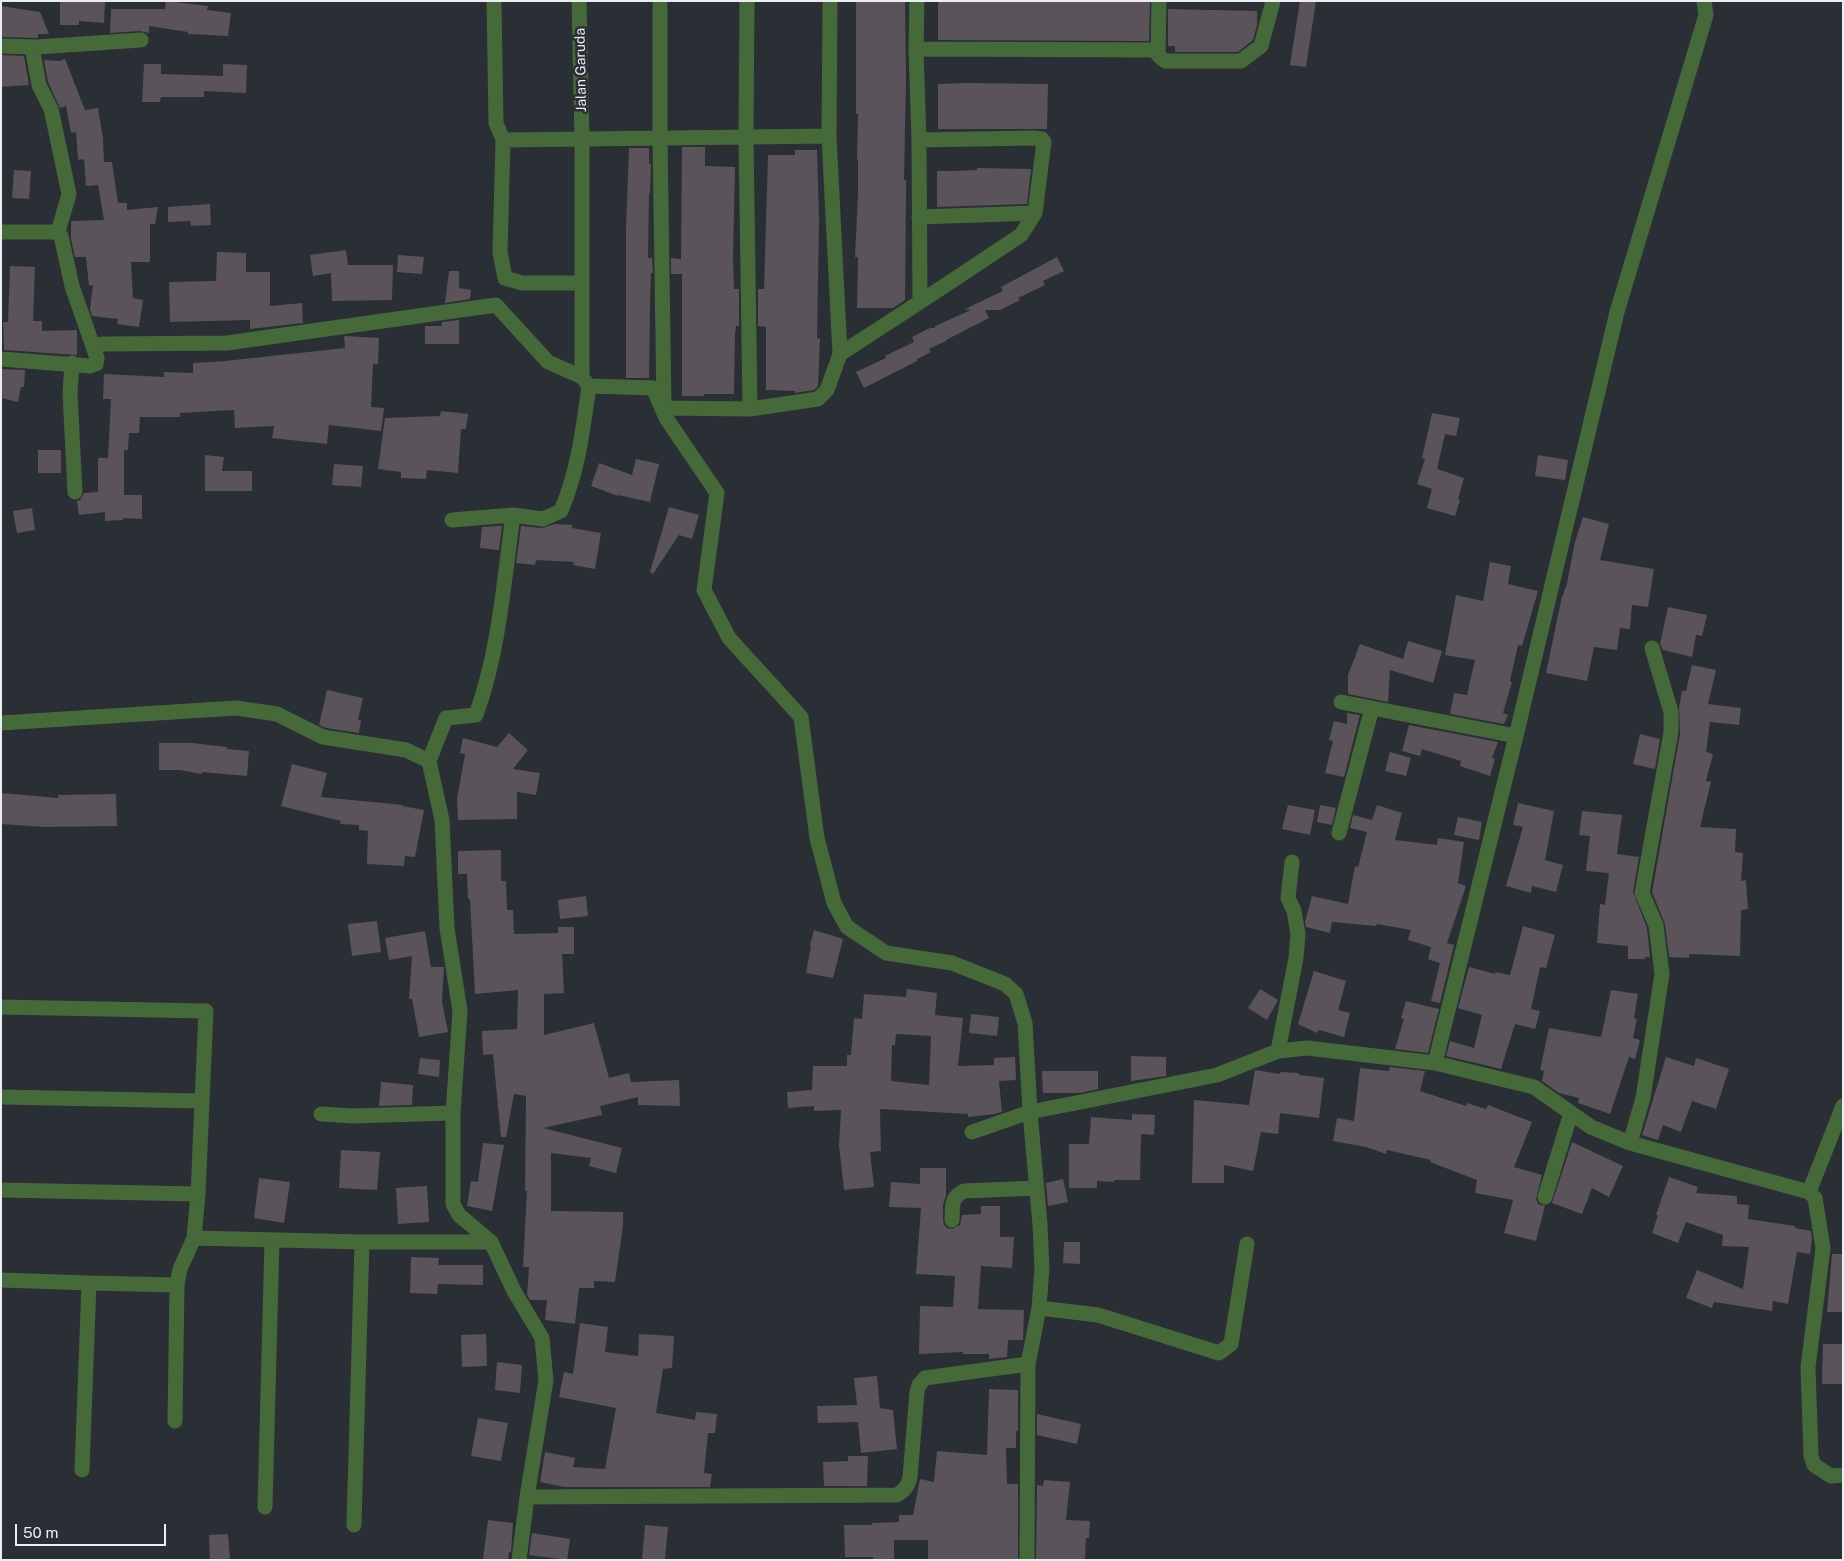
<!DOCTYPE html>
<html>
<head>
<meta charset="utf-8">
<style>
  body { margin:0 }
  #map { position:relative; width:1844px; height:1561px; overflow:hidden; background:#2a2e35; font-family:"Public Sans",sans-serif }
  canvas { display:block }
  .frame { position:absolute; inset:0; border:2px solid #ebedf2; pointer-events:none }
  .scale { position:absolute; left:15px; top:1524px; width:151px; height:22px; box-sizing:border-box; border:2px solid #ebedf2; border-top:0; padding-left:6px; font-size:15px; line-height:18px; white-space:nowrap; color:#ebedf2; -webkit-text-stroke:4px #2a2e35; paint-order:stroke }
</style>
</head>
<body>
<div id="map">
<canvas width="1844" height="1561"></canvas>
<div class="frame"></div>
<div class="scale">50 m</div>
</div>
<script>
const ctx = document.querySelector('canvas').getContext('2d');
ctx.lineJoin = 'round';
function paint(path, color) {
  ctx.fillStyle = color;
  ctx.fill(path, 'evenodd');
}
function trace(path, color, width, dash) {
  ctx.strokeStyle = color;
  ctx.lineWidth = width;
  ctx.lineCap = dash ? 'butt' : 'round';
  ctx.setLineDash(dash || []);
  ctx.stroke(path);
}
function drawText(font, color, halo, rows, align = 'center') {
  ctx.font = font + ' "Public Sans",sans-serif';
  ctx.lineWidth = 5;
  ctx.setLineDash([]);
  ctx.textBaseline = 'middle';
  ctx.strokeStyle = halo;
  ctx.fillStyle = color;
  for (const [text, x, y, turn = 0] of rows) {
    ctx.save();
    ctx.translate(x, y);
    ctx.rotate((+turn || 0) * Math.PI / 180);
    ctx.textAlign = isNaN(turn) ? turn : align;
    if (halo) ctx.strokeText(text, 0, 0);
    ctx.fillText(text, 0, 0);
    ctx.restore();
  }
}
paint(new Path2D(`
  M 60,1 L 105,1 L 104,23 L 79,21 L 79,25 L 60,25 Z
  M 166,1 L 208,6 L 207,10 L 231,13 L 228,36 L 188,34 L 188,32 L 149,26 L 149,33 L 140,31 L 110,33 L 111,9 L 165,9 Z
  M 856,1 L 905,1 L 906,76 L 904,180 L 906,180 L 906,193 L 905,300 L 893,308 L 857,308 L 858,257 L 855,257 L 858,194 L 858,160 L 857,160 L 858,114 L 856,114 Z
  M 952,1 L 1150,1 L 1149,41 L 938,40 L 938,2 Z
  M 1300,1 L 1316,1 L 1306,67 L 1290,65 Z
  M 1,6 L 40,12 L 49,34 L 38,34 L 38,38 L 1,37 Z
  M 1168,9 L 1257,11 L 1257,25 L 1253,40 L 1238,52 L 1175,52 L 1175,46 L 1168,46 Z
  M 1,55 L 24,56 L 29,85 L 1,87 Z
  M 65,59 L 85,110 L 98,108 L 103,138 L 104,162 L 112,162 L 118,203 L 127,203 L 127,210 L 158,207 L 155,224 L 150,224 L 150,262 L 131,262 L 133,298 L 143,300 L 139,327 L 117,324 L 118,319 L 92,316 L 90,309 L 93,285 L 89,286 L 86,257 L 75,257 L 71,239 L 71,221 L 104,220 L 98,185 L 86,186 L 84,159 L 78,160 L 76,132 L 71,133 L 66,106 L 60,108 L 48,82 L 44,60 L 59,61 Z
  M 144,64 L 161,64 L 161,74 L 223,76 L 223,64 L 247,65 L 246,93 L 204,91 L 204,97 L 161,97 L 160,102 L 142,102 Z
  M 965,83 L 1048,84 L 1047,129 L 938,129 L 938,84 Z
  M 682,147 L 705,147 L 705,166 L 735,167 L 733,258 L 734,289 L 739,289 L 739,326 L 736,326 L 735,335 L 734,394 L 704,394 L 704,396 L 682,396 L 682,274 L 671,274 L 671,258 L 681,259 Z
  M 629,148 L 649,148 L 649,164 L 651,164 L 650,193 L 649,193 L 648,258 L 652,258 L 653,273 L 651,273 L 650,304 L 649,378 L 626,378 L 626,228 Z
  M 795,150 L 817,150 L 819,219 L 817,338 L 820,339 L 818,386 L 814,390 L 795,393 L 795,391 L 766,390 L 766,327 L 758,326 L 758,289 L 764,289 L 768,155 L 795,155 Z
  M 977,168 L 1031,169 L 1027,204 L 937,207 L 937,171 L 953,171 L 977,170 Z
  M 14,170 L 31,171 L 29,199 L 12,198 Z
  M 210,204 L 211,225 L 191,226 L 190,221 L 168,222 L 168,207 Z
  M 346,250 L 348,265 L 393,265 L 392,300 L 332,301 L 331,273 L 313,276 L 310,255 Z
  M 217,252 L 246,253 L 246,272 L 270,272 L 270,306 L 302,303 L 303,323 L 250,329 L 250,320 L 170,322 L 169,282 L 216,281 Z
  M 398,255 L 424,257 L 422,274 L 397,272 Z
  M 1057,257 L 1064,271 L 1043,281 L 1045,285 L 1018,298 L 1020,300 L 1000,310 L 985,310 L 989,318 L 946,340 L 946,341 L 929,349 L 931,352 L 917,359 L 917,361 L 864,388 L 856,372 L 886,358 L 885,356 L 914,342 L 912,337 L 930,328 L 935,328 L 935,326 L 971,310 L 965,309 L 1003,291 L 1001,287 Z
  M 10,266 L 35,267 L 33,321 L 42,321 L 42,331 L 77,330 L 77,355 L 4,350 L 3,322 L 8,322 Z
  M 449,271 L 459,271 L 459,288 L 471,290 L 470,299 L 445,303 Z
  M 459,320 L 459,344 L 425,344 L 425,326 L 442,326 L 442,322 Z
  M 344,336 L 379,338 L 378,364 L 373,364 L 371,407 L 384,408 L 381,431 L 329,425 L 327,444 L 272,438 L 274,426 L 235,428 L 234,410 L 180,413 L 180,417 L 140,417 L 139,433 L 129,433 L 128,450 L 124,450 L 124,495 L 142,495 L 142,519 L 123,518 L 123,520 L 105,521 L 105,512 L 79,515 L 77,501 L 80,500 L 84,493 L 98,492 L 98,458 L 108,458 L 111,399 L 103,399 L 104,374 L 164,377 L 164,372 L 193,373 L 193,363 L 225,361 L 345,348 Z
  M 1,369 L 25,370 L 24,387 L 21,387 L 18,402 L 1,398 Z
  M 441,411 L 468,414 L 466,429 L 461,429 L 458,473 L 427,470 L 426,479 L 401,478 L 401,472 L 378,469 L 385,418 L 440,416 Z
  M 1432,413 L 1460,418 L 1456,436 L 1445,434 L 1437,469 L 1464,478 L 1458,499 L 1460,500 L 1455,516 L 1427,508 L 1432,489 L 1417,484 L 1425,459 L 1422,458 Z
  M 38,450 L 61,450 L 61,473 L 38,473 Z
  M 205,455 L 224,457 L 222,471 L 252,471 L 252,491 L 205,491 Z
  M 1538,455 L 1568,460 L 1565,480 L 1535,476 Z
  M 636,459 L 659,464 L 650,502 L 618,495 L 618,496 L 591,486 L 599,463 L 632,475 Z
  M 334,464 L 363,466 L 361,487 L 332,485 Z
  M 669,507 L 699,515 L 692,539 L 679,535 L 653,574 L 650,572 Z
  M 32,508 L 35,530 L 17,533 L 13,511 Z
  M 1583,517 L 1609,524 L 1600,560 L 1654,569 L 1648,607 L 1632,605 L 1630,629 L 1620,628 L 1617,650 L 1594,647 L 1587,681 L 1546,673 L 1562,596 L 1563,596 L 1565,588 L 1566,588 L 1575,542 Z
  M 555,524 L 572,525 L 572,528 L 601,533 L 595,569 L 573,565 L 574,562 L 536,560 L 535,565 L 516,563 L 521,526 L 542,528 Z
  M 498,526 L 502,526 L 499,550 L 480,548 L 482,527 Z
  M 1490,562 L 1511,566 L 1508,584 L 1538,591 L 1522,646 L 1518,645 L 1510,681 L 1512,682 L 1503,713 L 1508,715 L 1504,724 L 1450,714 L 1454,693 L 1467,695 L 1475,660 L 1445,655 L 1456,595 L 1483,601 Z
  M 1668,607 L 1707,615 L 1702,636 L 1696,635 L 1692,657 L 1663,650 L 1660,644 Z
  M 1408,641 L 1442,651 L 1433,683 L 1390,670 L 1388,702 L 1348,694 L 1348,675 L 1360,644 L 1403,659 Z
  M 1692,665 L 1716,670 L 1708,704 L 1741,708 L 1739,725 L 1710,722 L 1706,752 L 1713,754 L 1706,781 L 1711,782 L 1700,827 L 1736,829 L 1735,852 L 1743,853 L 1741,881 L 1746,880 L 1748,909 L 1741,910 L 1740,956 L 1689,954 L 1689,958 L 1669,957 L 1665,924 L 1652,892 L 1680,734 L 1679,707 L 1682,691 L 1686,691 Z
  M 327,690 L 363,698 L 358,720 L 361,720 L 359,733 L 326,728 L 319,725 Z
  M 1347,713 L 1360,715 L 1344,777 L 1325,773 L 1333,741 L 1329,740 L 1334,721 L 1347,724 Z
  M 1409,725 L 1498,742 L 1492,758 L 1495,759 L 1490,776 L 1460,766 L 1461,761 L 1422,749 L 1420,756 L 1402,751 Z
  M 509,733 L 528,750 L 513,769 L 540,773 L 536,795 L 517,792 L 517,819 L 458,820 L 457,799 L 465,754 L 460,753 L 463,738 L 497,747 Z
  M 1640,734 L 1660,739 L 1655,769 L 1633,764 Z
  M 159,743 L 192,743 L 227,747 L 227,749 L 249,751 L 247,776 L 202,772 L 202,774 L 180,770 L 159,770 Z
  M 1390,752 L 1411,758 L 1406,776 L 1385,771 Z
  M 292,764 L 327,773 L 321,797 L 403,805 L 402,806 L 424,810 L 415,857 L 405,856 L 404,866 L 367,864 L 368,831 L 359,830 L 359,825 L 340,824 L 341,821 L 281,806 Z
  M 1,793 L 58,798 L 58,795 L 116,794 L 117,826 L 45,827 L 1,824 Z
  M 1518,803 L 1554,811 L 1545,860 L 1563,865 L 1556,892 L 1532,886 L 1531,893 L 1506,886 L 1523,827 L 1513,825 Z
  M 1288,805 L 1315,810 L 1310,835 L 1282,829 Z
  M 1320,805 L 1336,808 L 1332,825 L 1317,822 Z
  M 1377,805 L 1402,813 L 1395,840 L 1437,845 L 1438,838 L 1464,842 L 1458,883 L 1466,886 L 1447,943 L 1454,945 L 1440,1003 L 1431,1001 L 1440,963 L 1428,959 L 1431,947 L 1408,940 L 1411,930 L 1377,924 L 1376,926 L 1332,922 L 1330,933 L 1306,927 L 1305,922 L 1312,896 L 1348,904 L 1355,866 L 1358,867 L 1367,832 L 1350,828 L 1353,815 L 1372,820 Z
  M 1582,811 L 1622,815 L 1617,854 L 1639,857 L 1633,892 L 1647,928 L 1650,957 L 1645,957 L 1645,959 L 1628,959 L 1628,946 L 1597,943 L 1600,904 L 1605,905 L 1609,873 L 1586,871 L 1590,836 L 1579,835 Z
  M 1458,817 L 1482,822 L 1479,840 L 1454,835 Z
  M 501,850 L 501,881 L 506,881 L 507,910 L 513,910 L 514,934 L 558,933 L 558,927 L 574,927 L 574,954 L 562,954 L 564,993 L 544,994 L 544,1035 L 594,1023 L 609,1078 L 629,1073 L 631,1082 L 679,1080 L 680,1106 L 638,1105 L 638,1097 L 600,1106 L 602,1115 L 543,1128 L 622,1148 L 616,1173 L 589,1166 L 591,1158 L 551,1153 L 551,1211 L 623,1212 L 623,1226 L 615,1282 L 594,1281 L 594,1288 L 579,1288 L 575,1324 L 545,1320 L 547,1300 L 530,1300 L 527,1295 L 529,1267 L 523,1267 L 527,1191 L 525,1191 L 526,1096 L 514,1094 L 506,1137 L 501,1137 L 493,1054 L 483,1055 L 482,1031 L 517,1029 L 518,990 L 475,994 L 470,899 L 468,899 L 467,874 L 458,874 L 458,851 Z
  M 586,896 L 588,916 L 560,919 L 558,900 Z
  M 377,921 L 381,952 L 352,956 L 348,924 Z
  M 1523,926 L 1555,935 L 1546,968 L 1540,967 L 1531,1009 L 1540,1011 L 1535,1029 L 1515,1024 L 1501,1069 L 1446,1056 L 1450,1041 L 1474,1048 L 1482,1015 L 1458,1008 L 1469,967 L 1495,974 L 1495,972 L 1510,975 Z
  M 814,930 L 843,939 L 833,978 L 806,973 L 811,946 L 810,945 Z
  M 425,931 L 431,967 L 444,967 L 442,1002 L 448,1032 L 419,1037 L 412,999 L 409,999 L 412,956 L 389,960 L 385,938 Z
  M 1314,971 L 1346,981 L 1338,1010 L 1350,1013 L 1344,1037 L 1319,1030 L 1317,1033 L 1298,1024 Z
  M 907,989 L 937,993 L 935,1015 L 963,1018 L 958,1066 L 994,1065 L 994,1058 L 1015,1057 L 1016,1080 L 999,1081 L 1002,1112 L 994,1114 L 968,1117 L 968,1114 L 880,1109 L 881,1151 L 870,1152 L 874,1187 L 844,1190 L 839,1145 L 841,1110 L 814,1111 L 814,1106 L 788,1108 L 787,1092 L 812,1090 L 813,1066 L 847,1066 L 847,1055 L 851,1055 L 854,1018 L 862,1019 L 864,994 L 906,997 ZM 896,1034 L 931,1036 L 929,1085 L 891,1081 L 892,1045 L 895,1045 Z
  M 1260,989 L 1278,1000 L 1267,1020 L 1248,1008 Z
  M 1611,990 L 1638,994 L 1634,1018 L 1637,1019 L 1633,1038 L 1640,1040 L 1635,1059 L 1629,1057 L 1610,1114 L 1578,1103 L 1579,1098 L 1559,1093 L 1542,1081 L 1544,1071 L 1540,1070 L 1549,1028 L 1601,1037 Z
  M 1406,1001 L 1439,1009 L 1428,1053 L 1395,1049 L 1404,1019 L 1401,1018 Z
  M 971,1014 L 999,1017 L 997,1036 L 969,1033 Z
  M 1131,1056 L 1166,1057 L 1166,1076 L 1131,1081 Z
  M 1666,1057 L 1694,1066 L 1696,1058 L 1729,1069 L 1716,1109 L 1692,1101 L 1681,1132 L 1663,1125 L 1658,1140 L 1642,1135 Z
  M 420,1058 L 440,1060 L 439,1077 L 418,1074 Z
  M 1390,1067 L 1425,1071 L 1420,1091 L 1466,1106 L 1467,1103 L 1486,1109 L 1488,1105 L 1532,1122 L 1514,1167 L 1542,1175 L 1536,1199 L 1538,1204 L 1545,1206 L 1536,1241 L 1504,1233 L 1513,1200 L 1475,1193 L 1477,1180 L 1430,1162 L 1431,1160 L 1387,1150 L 1386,1154 L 1366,1147 L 1333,1141 L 1337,1118 L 1354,1121 L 1360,1068 L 1389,1071 Z
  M 1255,1070 L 1280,1074 L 1280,1072 L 1299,1073 L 1299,1075 L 1324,1078 L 1319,1118 L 1280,1113 L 1278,1134 L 1261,1132 L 1253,1171 L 1224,1165 L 1224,1183 L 1192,1183 L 1194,1100 L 1249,1105 Z
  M 1042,1071 L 1098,1071 L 1098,1089 L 1080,1093 L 1043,1093 Z
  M 381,1082 L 413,1085 L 412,1105 L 379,1106 Z
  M 1132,1114 L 1155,1115 L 1154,1135 L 1141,1134 L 1140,1180 L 1114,1180 L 1114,1182 L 1097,1181 L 1097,1188 L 1069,1188 L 1069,1144 L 1089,1144 L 1091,1117 L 1132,1120 Z
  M 1572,1142 L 1623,1166 L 1609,1197 L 1592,1188 L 1582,1214 L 1552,1203 Z
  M 483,1143 L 504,1145 L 492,1211 L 467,1206 L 471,1181 L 478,1182 Z
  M 341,1150 L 380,1152 L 377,1190 L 339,1188 Z
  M 920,1168 L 946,1168 L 946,1195 L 943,1205 L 943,1220 L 944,1225 L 947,1228 L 952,1229 L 960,1225 L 962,1215 L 981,1214 L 981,1206 L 1000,1206 L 1000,1237 L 1014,1237 L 1012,1268 L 981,1266 L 978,1309 L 1024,1310 L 1023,1340 L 1008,1340 L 1007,1357 L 989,1359 L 989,1354 L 963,1354 L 963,1352 L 919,1354 L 920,1306 L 953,1307 L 955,1276 L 916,1274 L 921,1208 L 889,1207 L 891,1182 L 920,1184 Z
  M 1669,1177 L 1698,1187 L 1696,1193 L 1737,1196 L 1737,1204 L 1749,1205 L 1748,1219 L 1795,1226 L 1795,1228 L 1811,1231 L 1812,1240 L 1810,1254 L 1797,1252 L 1788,1304 L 1773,1301 L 1772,1311 L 1714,1302 L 1712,1308 L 1686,1298 L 1697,1270 L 1743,1289 L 1749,1247 L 1722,1246 L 1723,1235 L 1686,1222 L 1678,1243 L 1652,1233 L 1658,1215 L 1656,1215 Z
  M 259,1178 L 290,1182 L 284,1223 L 254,1218 Z
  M 1063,1179 L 1068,1202 L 1048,1206 L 1046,1183 Z
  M 427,1186 L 429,1222 L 398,1224 L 396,1188 Z
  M 1064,1242 L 1080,1242 L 1080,1264 L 1063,1263 Z
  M 1832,1254 L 1843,1254 L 1843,1312 L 1827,1312 Z
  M 411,1257 L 439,1258 L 438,1265 L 483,1265 L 483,1285 L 438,1284 L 437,1294 L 410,1293 Z
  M 580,1323 L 608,1327 L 605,1352 L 638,1356 L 639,1334 L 674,1336 L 672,1368 L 663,1369 L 656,1413 L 695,1420 L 696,1412 L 717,1414 L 715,1433 L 708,1433 L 704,1473 L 712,1474 L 710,1487 L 564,1487 L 540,1482 L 545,1452 L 575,1458 L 573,1467 L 605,1469 L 616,1408 L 559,1397 L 564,1372 L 573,1374 Z
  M 486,1334 L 487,1366 L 462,1367 L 461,1335 Z
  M 1823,1344 L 1843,1344 L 1843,1384 L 1822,1384 Z
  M 497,1362 L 522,1365 L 520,1393 L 495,1390 Z
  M 877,1376 L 880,1408 L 893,1410 L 897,1449 L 861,1453 L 858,1422 L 818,1423 L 817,1406 L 857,1405 L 854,1378 Z
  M 989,1389 L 1018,1390 L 1018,1431 L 1016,1431 L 1016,1448 L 1006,1448 L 1007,1484 L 1018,1484 L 1018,1560 L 928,1560 L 928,1540 L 894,1540 L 894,1560 L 874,1560 L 873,1557 L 845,1557 L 844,1525 L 872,1525 L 872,1523 L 899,1522 L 899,1515 L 913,1515 L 920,1479 L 934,1482 L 937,1451 L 987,1455 Z
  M 1037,1414 L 1081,1424 L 1077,1444 L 1037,1435 Z
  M 478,1418 L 508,1423 L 501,1461 L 471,1456 Z
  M 848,1456 L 868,1456 L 867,1486 L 824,1486 L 823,1462 L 848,1461 Z
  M 1044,1480 L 1070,1482 L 1066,1520 L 1090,1521 L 1089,1538 L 1086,1538 L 1085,1560 L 1036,1560 L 1037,1485 L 1043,1486 Z
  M 488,1520 L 513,1523 L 511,1552 L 509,1552 L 508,1560 L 483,1560 Z
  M 645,1525 L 668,1527 L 665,1560 L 642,1560 Z
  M 532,1533 L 570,1539 L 567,1560 L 529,1555 Z
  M 228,1534 L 230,1560 L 210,1560 L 209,1535 Z`), '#5a535a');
trace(new Path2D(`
  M 494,1 L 496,123 L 503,140 L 500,252 L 505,278 L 522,283 L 582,283
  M 579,1 L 582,139 L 582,377
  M 660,1 L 660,138 L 664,407
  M 747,1 L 746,137 L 750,409
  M 1159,1 L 1158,55 L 1165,61 L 1241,61 L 1261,46 L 1273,1
  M 1,46 L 37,47 L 141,40
  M 916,49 L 1157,50
  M 503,140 L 829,136
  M 919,140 L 1033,138 L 1042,139 L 1044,142 L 1035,213 L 1021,235 L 920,302
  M 919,217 L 1035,213
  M 1,232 L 58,232
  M 93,345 L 105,344 L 227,343 L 496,305 L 548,362 L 582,377 L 589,386 C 583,429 578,471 561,511 L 543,519 L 513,515 L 452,520
  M 840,354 L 920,302 L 919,140 L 916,49 L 917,1
  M 1,359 L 90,366 L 96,364 L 97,358 L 72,286 L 61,236 L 58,232 L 69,194 L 51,109 L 39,85 L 32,47
  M 72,363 L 70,393 L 75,492
  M 589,386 L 653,388 L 666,418 L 717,493 L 704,590 L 729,638 L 801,717 L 817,838 L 834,903 L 847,927 L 886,953 L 952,963 L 1005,984 L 1016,994 L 1025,1023 L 1030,1112 L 1040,1225 L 1042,1268 L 1039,1308 L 1028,1364 L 1027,1560
  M 664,408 L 750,409 L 818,399 L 827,390 L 840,354 L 829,136 L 830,1
  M 513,515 C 504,581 499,652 476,715 L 446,718 L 429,761 L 442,820 L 447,928 L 460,1011 L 453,1113 L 453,1204 L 459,1215 L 491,1242 L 514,1291 L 542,1338 L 546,1380 L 527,1497 L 519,1560
  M 1341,702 L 1516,736
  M 1,723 L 236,708 L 277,714 L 323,737 L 406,750 L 429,761
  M 1339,833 L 1372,708
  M 1,1007 L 206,1011 L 198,1194 L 194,1238 L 362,1242 L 491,1242
  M 1278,1051 L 1296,958 L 1298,934 L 1294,911 L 1288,898 L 1292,862
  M 1435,1063 L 1516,736 L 1617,312 L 1706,15 L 1704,1
  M 1,1097 L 202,1101
  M 321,1114 L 353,1116 L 453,1113
  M 972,1132 L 1030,1112 L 1217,1075 L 1278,1051 L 1307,1048 L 1435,1063 L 1534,1087 L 1591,1127 L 1630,1143 L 1809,1192 L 1815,1198 L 1823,1248 L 1808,1367 L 1811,1456 L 1814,1465 L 1831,1476 L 1843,1475
  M 1630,1143 L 1643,1098 L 1662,974 L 1656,925 L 1642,893 L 1671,732 L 1671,712 L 1652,648
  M 1,1190 L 198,1194
  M 1809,1192 L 1843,1106
  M 1545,1197 L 1571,1113
  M 952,1220 C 953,1206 950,1198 964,1191 L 1037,1188
  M 1,1280 L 89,1283
  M 1039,1308 L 1098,1315 L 1219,1353 L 1231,1344 L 1247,1244
  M 175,1421 L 177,1285 L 180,1269 L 194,1238
  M 82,1470 L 89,1283 L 177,1285
  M 527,1497 L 897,1495 C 905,1490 908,1486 910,1477 L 917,1392 L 919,1385 L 925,1378 L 1028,1364
  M 265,1507 L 272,1240
  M 354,1525 L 362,1242`), '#46693a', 15);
drawText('14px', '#ebedf2', '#2a2e35', [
  ["Jalan Garuda",581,70,-91]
]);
</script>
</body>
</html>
